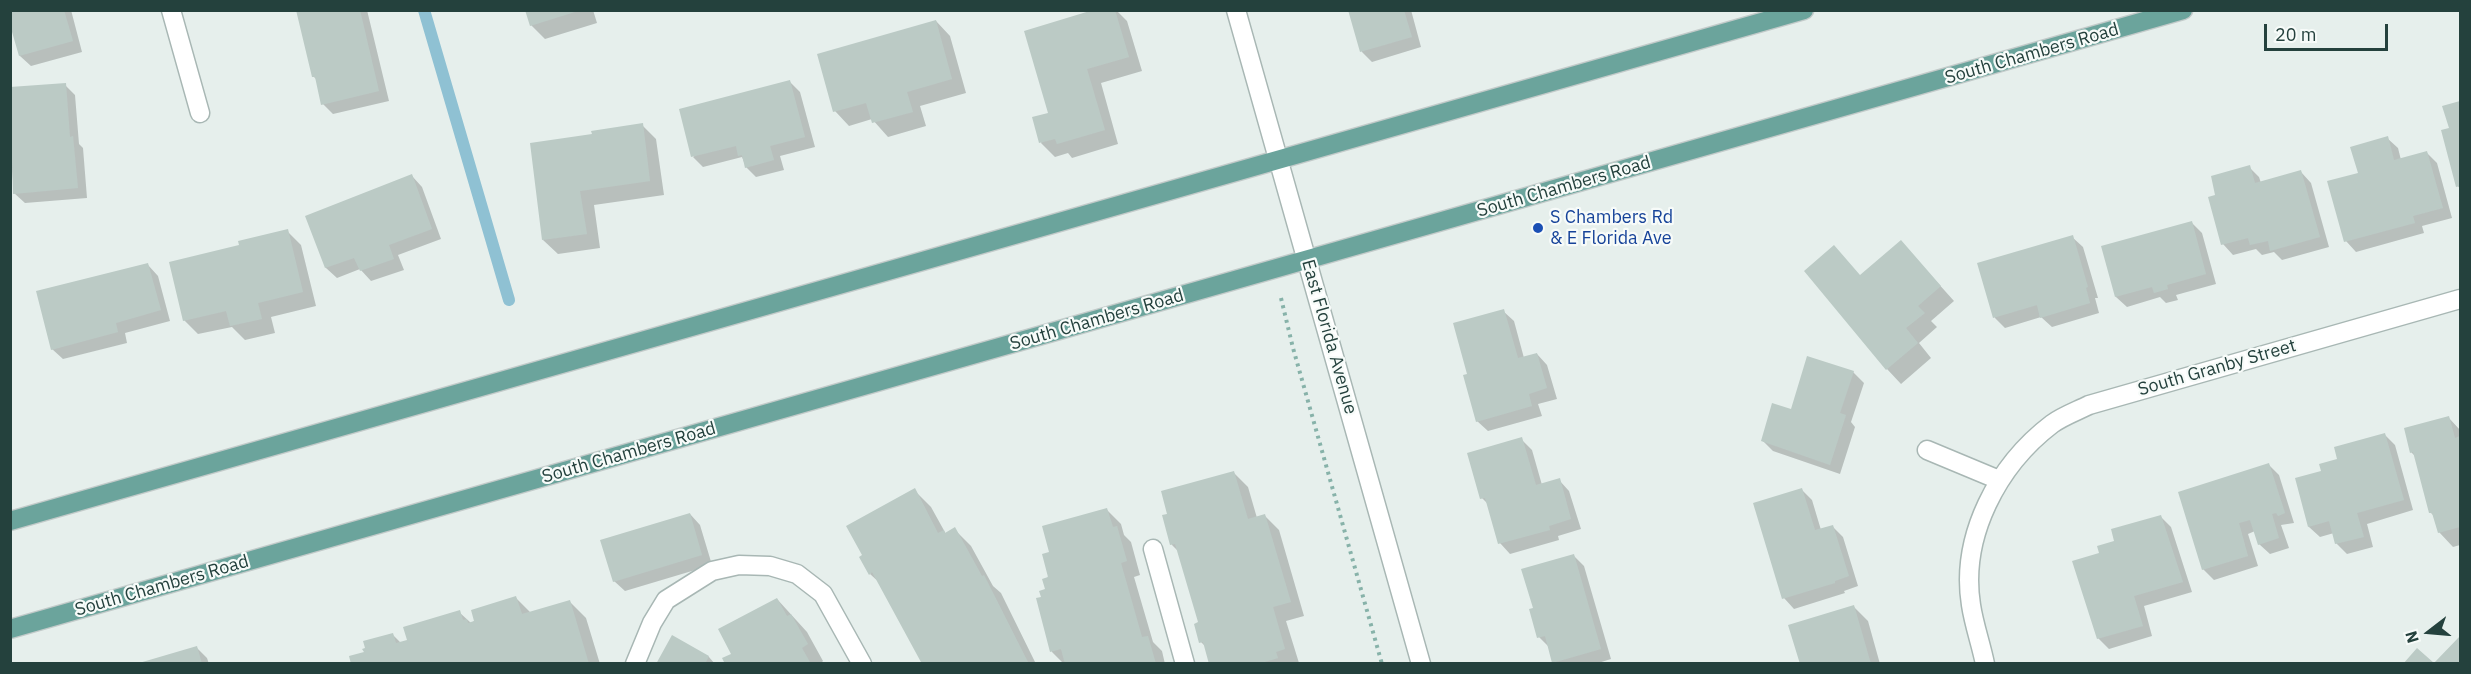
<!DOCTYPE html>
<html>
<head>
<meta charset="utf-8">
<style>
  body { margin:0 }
  #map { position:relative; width:2471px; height:674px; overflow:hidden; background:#e6efec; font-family:"IBM Plex Sans",sans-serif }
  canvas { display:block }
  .frame { position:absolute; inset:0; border:12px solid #24413d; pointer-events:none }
  .north { position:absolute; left:2399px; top:602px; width:60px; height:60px; -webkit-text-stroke:4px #f7fbf9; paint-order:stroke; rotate:254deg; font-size:16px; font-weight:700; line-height:24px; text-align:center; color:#24413d }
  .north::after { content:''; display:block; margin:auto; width:21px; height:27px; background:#24413d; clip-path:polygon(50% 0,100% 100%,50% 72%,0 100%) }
  .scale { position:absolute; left:2264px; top:24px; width:124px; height:27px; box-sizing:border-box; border:3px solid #24413d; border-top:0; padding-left:8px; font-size:18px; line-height:21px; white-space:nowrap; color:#24413d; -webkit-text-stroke:4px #f7fbf9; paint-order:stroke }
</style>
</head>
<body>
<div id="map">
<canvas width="2471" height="674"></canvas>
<div class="frame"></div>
<div class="north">N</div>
<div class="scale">20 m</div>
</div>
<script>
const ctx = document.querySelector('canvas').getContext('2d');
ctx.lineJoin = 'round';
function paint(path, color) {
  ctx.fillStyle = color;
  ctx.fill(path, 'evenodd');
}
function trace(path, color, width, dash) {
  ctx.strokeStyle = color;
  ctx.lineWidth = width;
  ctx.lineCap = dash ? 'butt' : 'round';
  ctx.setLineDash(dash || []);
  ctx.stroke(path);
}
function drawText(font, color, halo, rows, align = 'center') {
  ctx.font = font + ' "IBM Plex Sans",sans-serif';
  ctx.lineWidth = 4.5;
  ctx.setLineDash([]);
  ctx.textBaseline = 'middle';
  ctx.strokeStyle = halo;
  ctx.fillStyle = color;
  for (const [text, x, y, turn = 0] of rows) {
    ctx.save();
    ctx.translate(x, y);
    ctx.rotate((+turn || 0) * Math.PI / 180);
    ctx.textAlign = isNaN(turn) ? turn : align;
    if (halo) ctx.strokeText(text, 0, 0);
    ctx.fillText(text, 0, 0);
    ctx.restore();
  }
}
paint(new Path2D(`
  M 10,10 L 71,10 L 82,52 L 31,66 L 20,56 Z
  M 298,10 L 367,10 L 389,101 L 333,114 L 323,104 L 317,80 L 313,76 Z
  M 526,10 L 593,10 L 597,23 L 545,39 L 531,25 Z
  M 1098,10 L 1116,10 L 1127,21 L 1142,71 L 1101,83 L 1118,144 L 1072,158 L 1068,153 L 1055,157 L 1041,143 Z
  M 1349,10 L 1411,10 L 1421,47 L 1372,62 L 1362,52 Z
  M 936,21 L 950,36 L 966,93 L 920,106 L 926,126 L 888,137 L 872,119 L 849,126 L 835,111 Z
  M 790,82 L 800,92 L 815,147 L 780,156 L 784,170 L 756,177 L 746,167 L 742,157 L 703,167 L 693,157 Z
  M 65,85 L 75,95 L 79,144 L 83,148 L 87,198 L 25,203 L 14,193 L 10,143 L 14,143 Z
  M 2460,103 L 2460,189 L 2458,186 L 2451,129 L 2444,107 Z
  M 642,125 L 656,139 L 664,195 L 594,205 L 600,248 L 558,254 L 543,240 L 593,135 Z
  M 2387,138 L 2398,148 L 2401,160 L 2427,153 L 2437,163 L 2452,218 L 2422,226 L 2424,233 L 2356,252 L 2346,241 L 2360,174 Z
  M 2249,167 L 2259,177 L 2261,183 L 2301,172 L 2311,183 L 2329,247 L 2282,260 L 2274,252 L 2262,255 L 2256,249 L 2233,255 L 2223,244 L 2217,196 Z
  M 412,176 L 422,187 L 441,239 L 398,255 L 404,270 L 371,281 L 360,269 L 337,278 L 326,268 L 307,216 Z
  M 2192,223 L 2202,233 L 2216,284 L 2176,295 L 2178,300 L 2166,303 L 2160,297 L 2127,307 L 2116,297 L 2103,247 Z
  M 287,231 L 301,245 L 316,306 L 271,317 L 275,333 L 245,340 L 232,327 L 198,334 L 184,320 L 241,246 Z
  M 2072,237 L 2083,247 L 2098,298 L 2095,298 L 2099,313 L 2052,327 L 2041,317 L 2005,328 L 1995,318 L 1979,264 Z
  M 1901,242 L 1954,301 L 1931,321 L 1937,327 L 1919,343 L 1931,358 L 1901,384 L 1887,369 L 1806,271 L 1861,276 Z
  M 148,265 L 158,276 L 170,321 L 125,333 L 127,343 L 63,359 L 52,349 Z
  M 1503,311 L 1514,321 L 1524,358 L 1537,354 L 1547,365 L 1557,399 L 1538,404 L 1542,416 L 1488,431 L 1477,421 Z
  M 1853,372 L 1864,383 L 1851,422 L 1855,427 L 1840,474 L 1773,451 L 1762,440 L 1792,411 Z
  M 2449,418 L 2460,430 L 2460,545 L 2453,547 L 2439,532 L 2435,517 L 2431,513 L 2416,457 L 2411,452 Z
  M 2384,434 L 2395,445 L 2413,510 L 2367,524 L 2373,547 L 2347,554 L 2336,543 L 2334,533 L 2320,537 L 2309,527 L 2296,479 L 2323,472 Z
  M 1521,439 L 1532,450 L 1542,485 L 1559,480 L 1569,491 L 1581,529 L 1558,536 L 1559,540 L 1510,554 L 1500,543 L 1489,505 L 1482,498 Z
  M 2269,465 L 2279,475 L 2294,523 L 2281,525 L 2289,548 L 2270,554 L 2259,544 L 2255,531 L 2248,534 L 2258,566 L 2214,580 L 2203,569 Z
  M 1234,473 L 1248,487 L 1257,518 L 1265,516 L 1279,530 L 1304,616 L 1286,621 L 1299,663 L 1211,664 L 1207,648 L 1201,642 L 1199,623 L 1179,552 L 1172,545 L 1164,516 Z
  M 914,490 L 931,507 L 946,534 L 954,529 L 971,546 L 993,586 L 1001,593 L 1036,664 L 924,664 L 881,584 L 870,574 Z
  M 1802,490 L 1812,500 L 1821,530 L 1833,527 L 1843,537 L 1858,586 L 1844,591 L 1845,593 L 1794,609 L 1784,598 Z
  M 1107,510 L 1121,524 L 1124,535 L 1131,542 L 1140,575 L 1134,577 L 1153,642 L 1162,651 L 1165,664 L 1064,664 L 1052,652 L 1037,599 L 1043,598 L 1046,590 L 1051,553 Z
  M 690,514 L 700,525 L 712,565 L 625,591 L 614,581 Z
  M 2161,517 L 2171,527 L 2192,592 L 2144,606 L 2152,636 L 2109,649 L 2098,638 L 2101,554 L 2116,542 Z
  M 1573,555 L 1584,566 L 1611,659 L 1595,664 L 1555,664 L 1550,648 L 1539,637 L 1534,609 Z
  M 516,598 L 531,613 L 570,602 L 586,618 L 600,664 L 350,664 L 392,634 L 401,643 L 409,641 L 459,612 L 471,623 Z
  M 777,599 L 807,632 L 823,661 L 820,664 L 727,664 Z
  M 1854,607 L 1868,621 L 1880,664 L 1801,664 Z
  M 672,637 L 709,657 L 715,664 L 658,664 Z
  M 197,648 L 207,658 L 209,664 L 142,664 Z`), '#0003');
trace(new Path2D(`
  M 424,10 L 509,300`), '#8fc1d3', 12);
paint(new Path2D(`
  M 10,10 L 64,10 L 73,41 L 19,56 L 10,25 Z
  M 296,10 L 360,10 L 379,91 L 321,105 L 315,77 L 312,77 Z
  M 525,10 L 578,10 L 578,11 L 530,26 Z
  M 1093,10 L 1115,10 L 1129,57 L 1087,69 L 1105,130 L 1057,144 L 1055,139 L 1039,143 L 1032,117 L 1048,113 L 1024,31 Z
  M 1348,10 L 1404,10 L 1412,37 L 1360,52 Z
  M 936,20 L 952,79 L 907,92 L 913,112 L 872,123 L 866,103 L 833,112 L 817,54 Z
  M 790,80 L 805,137 L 770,146 L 774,160 L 745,168 L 742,155 L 738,156 L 736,146 L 691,157 L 679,109 Z
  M 66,83 L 70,137 L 73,136 L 78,188 L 13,194 L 10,87 Z
  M 2460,101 L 2460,186 L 2456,187 L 2441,130 L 2449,128 L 2442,106 Z
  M 643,123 L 650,181 L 580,191 L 587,234 L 542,240 L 530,143 L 592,134 L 591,131 Z
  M 2388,136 L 2394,160 L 2427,151 L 2443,208 L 2413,216 L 2415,223 L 2344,242 L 2327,181 L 2358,173 L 2350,147 Z
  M 2250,165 L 2255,183 L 2301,170 L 2320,237 L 2270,251 L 2268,241 L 2250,245 L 2248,238 L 2221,245 L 2208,197 L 2215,195 L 2211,176 Z
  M 412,174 L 432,229 L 389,245 L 394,259 L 360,271 L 354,258 L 325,268 L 305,216 Z
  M 2192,221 L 2206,274 L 2167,285 L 2168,289 L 2154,293 L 2152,287 L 2115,297 L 2101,246 Z
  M 288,229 L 303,292 L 258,303 L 262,319 L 230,326 L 226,311 L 183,321 L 169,262 L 239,245 L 238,241 Z
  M 2073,235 L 2088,287 L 2086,288 L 2090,303 L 2040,318 L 2037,305 L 1993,318 L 1977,263 Z
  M 1901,240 L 1941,286 L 1918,306 L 1925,313 L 1906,328 L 1918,343 L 1886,370 L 1804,271 L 1834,245 L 1860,275 Z
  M 148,263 L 161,310 L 116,323 L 118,332 L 51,350 L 36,291 Z
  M 1504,309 L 1518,358 L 1537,353 L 1547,388 L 1529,394 L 1532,406 L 1476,422 L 1463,375 L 1467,374 L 1453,323 Z
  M 1807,356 L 1854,371 L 1840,413 L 1846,415 L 1830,465 L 1761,441 L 1772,403 L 1791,409 Z
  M 2449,416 L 2455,438 L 2460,436 L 2460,527 L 2438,533 L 2432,513 L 2429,513 L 2413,452 L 2410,453 L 2404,428 Z
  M 2385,433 L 2404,500 L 2357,513 L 2364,537 L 2335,544 L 2329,521 L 2308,527 L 2295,478 L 2321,471 L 2319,464 L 2337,459 L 2334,447 Z
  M 1522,437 L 1536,485 L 1560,478 L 1571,519 L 1549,526 L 1550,530 L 1498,544 L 1485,498 L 1480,499 L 1467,453 Z
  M 2269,463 L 2285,513 L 2278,516 L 2276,513 L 2272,514 L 2279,538 L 2258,545 L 2250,520 L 2239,523 L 2248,556 L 2202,570 L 2178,492 Z
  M 1234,471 L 1248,519 L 1265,514 L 1291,602 L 1273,607 L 1285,649 L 1276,652 L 1278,658 L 1258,664 L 1209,664 L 1203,642 L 1199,643 L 1194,624 L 1198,622 L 1175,544 L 1170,545 L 1162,515 L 1167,514 L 1161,491 Z
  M 915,488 L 938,533 L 944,530 L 945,533 L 955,527 L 982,576 L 984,575 L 1029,664 L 922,664 L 872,572 L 869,575 L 859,557 L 862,555 L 846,526 Z
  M 1802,488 L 1815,530 L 1833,525 L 1849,576 L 1835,581 L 1835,583 L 1782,599 L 1753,503 Z
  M 1107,508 L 1113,527 L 1117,526 L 1127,561 L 1121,563 L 1142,637 L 1148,636 L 1156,664 L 1065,664 L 1061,649 L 1050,652 L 1036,598 L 1041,597 L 1039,591 L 1045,589 L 1042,579 L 1048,577 L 1042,554 L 1049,552 L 1042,526 Z
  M 690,513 L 702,555 L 613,582 L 600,540 Z
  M 2161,515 L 2183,582 L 2134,596 L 2143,626 L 2097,639 L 2072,561 L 2099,553 L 2097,546 L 2114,541 L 2111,529 Z
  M 1574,554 L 1601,649 L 1552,663 L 1545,636 L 1537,638 L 1529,609 L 1533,608 L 1521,569 Z
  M 516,596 L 522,614 L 570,600 L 589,664 L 351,664 L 349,656 L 364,652 L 362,649 L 365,648 L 363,641 L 393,633 L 396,643 L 407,640 L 403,627 L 460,610 L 463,620 L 467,619 L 468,623 L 474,621 L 471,610 Z
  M 777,598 L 787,616 L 791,614 L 808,644 L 802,648 L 811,664 L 725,664 L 722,658 L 731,654 L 718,629 Z
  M 1854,605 L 1871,664 L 1800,664 L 1788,625 Z
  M 672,635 L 709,656 L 705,664 L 656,664 Z
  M 2460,636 L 2460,664 L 2403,664 L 2417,648 L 2434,663 Z
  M 197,646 L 202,664 L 139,664 L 139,663 Z`), '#bbcac5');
const minor = new Path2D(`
  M 171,10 L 200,113
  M 1236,10 L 1421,664
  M 1927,450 L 1999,480
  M 1153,549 L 1185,664
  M 635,664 L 652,623 L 666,600 L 712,571 L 739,565 L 770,566 L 797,574 L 823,594 L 862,664
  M 1985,664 C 1981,644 1974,625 1971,605 C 1960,536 1998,465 2052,424 C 2063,416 2077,411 2089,405 L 2460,299`);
const major = new Path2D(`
  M 10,521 L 1804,10
  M 10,629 L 2183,10`);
trace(minor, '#a8b7b4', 21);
trace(major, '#c2cac9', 21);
trace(new Path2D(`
  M 1281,298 L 1293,348 L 1382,664`), '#87b2a9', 4, [3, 4.5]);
trace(minor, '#fff', 18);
trace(major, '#6ba49c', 18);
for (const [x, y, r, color] of [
  [1538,228,6,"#1a4fb4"]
]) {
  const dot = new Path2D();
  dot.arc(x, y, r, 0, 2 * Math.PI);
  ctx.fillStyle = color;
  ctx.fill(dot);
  trace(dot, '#f7fbf9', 2);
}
drawText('18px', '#24413d', '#f7fbf9', [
  ["South Chambers Road",2032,54,-16],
  ["South Chambers Road",1564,187,-16],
  ["South Chambers Road",1097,320,-16],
  ["East Florida Avenue",1329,337,74],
  ["South Granby Street",2217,368,-16],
  ["South Chambers Road",629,453,-16],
  ["South Chambers Road",162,586,-16]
]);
drawText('18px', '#164399', '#f7fbf9', [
  ["S Chambers Rd",1550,218],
  ["& E Florida Ave",1550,239]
], 'left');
</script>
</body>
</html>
